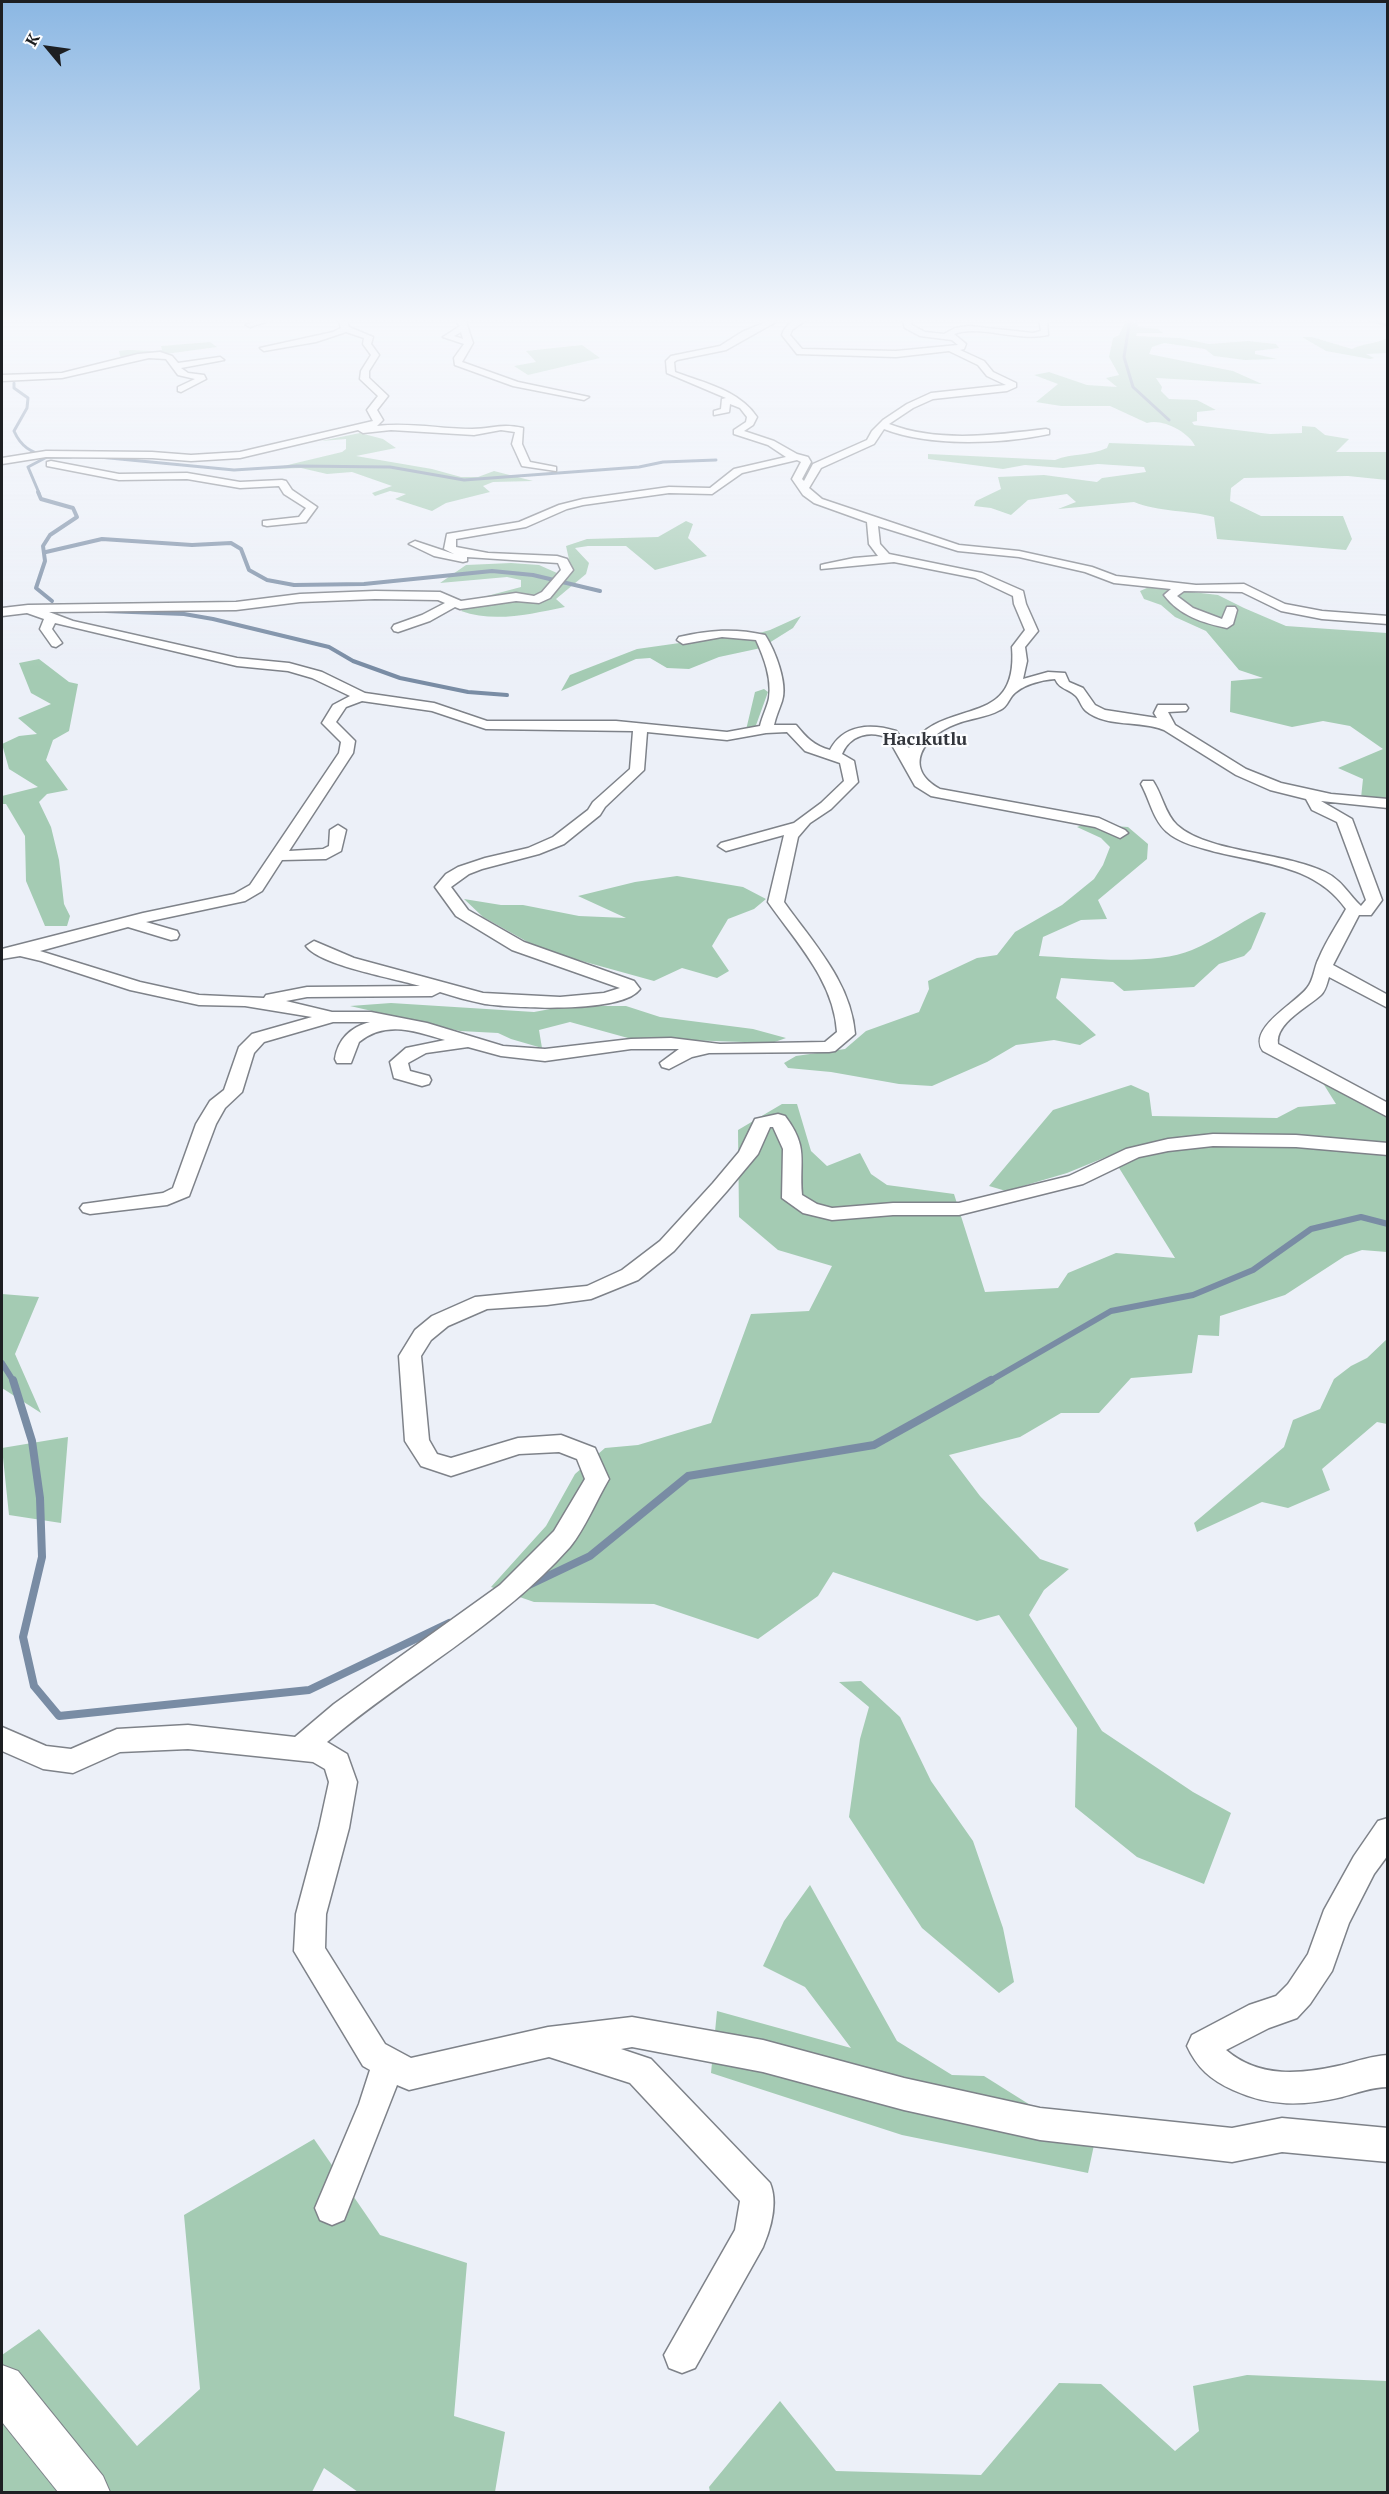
<!DOCTYPE html>
<html>
<head>
<meta charset="utf-8">
<style>
  body { margin:0 }
  #map { position:relative; width:1389px; height:2494px; overflow:hidden; background:#ecf0f8; font-family:"PT Serif",serif }
  canvas { display:block }
  .frame { position:absolute; inset:0; border:3px solid #1d1f22; pointer-events:none }
  .north { position:absolute; left:18px; top:18px; width:60px; height:60px; -webkit-text-stroke:4px #fcfdff; paint-order:stroke; rotate:299deg; font-size:16px; font-weight:700; line-height:24px; text-align:center; color:#1d1f22 }
  .north::after { content:''; display:block; margin:auto; width:21px; height:27px; background:#1d1f22; clip-path:polygon(50% 0,100% 100%,50% 72%,0 100%) }
</style>
</head>
<body>
<div id="map">
<canvas width="1389" height="2494"></canvas>
<div class="frame"></div>
<div class="north">K</div>
</div>
<script>
const ctx = document.querySelector('canvas').getContext('2d');
ctx.lineJoin = 'round';
function paint(path, color) {
  ctx.fillStyle = color;
  ctx.fill(path, 'evenodd');
}
function trace(path, color, width, dash) {
  ctx.strokeStyle = color;
  ctx.lineWidth = width;
  ctx.lineCap = dash ? 'butt' : 'round';
  ctx.setLineDash(dash || []);
  ctx.stroke(path);
}
function drawText(font, color, halo, rows, align = 'center') {
  ctx.font = font + ' "PT Serif",serif';
  ctx.lineWidth = 4.5;
  ctx.setLineDash([]);
  ctx.textBaseline = 'middle';
  ctx.strokeStyle = halo;
  ctx.fillStyle = color;
  for (const [text, x, y, turn = 0] of rows) {
    ctx.save();
    ctx.translate(x, y);
    ctx.rotate((+turn || 0) * Math.PI / 180);
    ctx.textAlign = isNaN(turn) ? turn : align;
    if (halo) ctx.strokeText(text, 0, 0);
    ctx.fillText(text, 0, 0);
    ctx.restore();
  }
}
paint(new Path2D(`
  M 1126,321 L 1137,323 L 1138,327 L 1158,329 L 1163,333 L 1137,333 L 1136,336 L 1180,338 L 1209,344 L 1248,341 L 1276,344 L 1279,348 L 1255,351 L 1255,354 L 1277,359 L 1245,360 L 1214,356 L 1205,349 L 1164,343 L 1152,347 L 1149,354 L 1233,371 L 1262,384 L 1156,378 L 1162,387 L 1161,391 L 1169,399 L 1197,400 L 1216,410 L 1197,412 L 1197,421 L 1192,422 L 1194,425 L 1270,434 L 1302,433 L 1302,426 L 1315,427 L 1325,435 L 1349,439 L 1336,452 L 1387,452 L 1387,480 L 1348,476 L 1244,478 L 1231,488 L 1230,501 L 1261,516 L 1343,516 L 1352,539 L 1346,550 L 1217,539 L 1214,517 C 1188,510 1158,512 1134,502 L 1058,509 L 1076,502 L 1067,494 L 1028,500 L 1011,515 L 991,508 L 974,506 L 976,501 L 1001,489 L 998,477 L 1044,475 L 1097,482 L 1102,478 L 1146,472 L 1144,467 L 1098,464 L 1063,468 L 1025,465 L 1003,469 L 928,459 L 928,454 L 1055,460 C 1072,453 1090,456 1107,448 L 1109,443 L 1195,446 C 1189,432 1162,418 1147,423 L 1110,406 L 1061,406 L 1036,402 L 1058,384 L 1034,375 L 1049,372 L 1087,385 L 1117,387 L 1106,378 L 1119,375 L 1109,357 L 1113,338 L 1119,335 Z
  M 1302,337 L 1312,337 L 1352,349 C 1364,343 1376,344 1387,338 L 1387,353 L 1366,354 L 1374,358 L 1370,359 L 1326,351 Z
  M 210,342 L 217,347 L 121,360 L 119,351 C 135,348 147,353 162,350 L 161,346 Z
  M 582,345 L 600,358 L 528,375 L 514,366 L 536,362 L 526,351 Z
  M 360,433 L 383,439 L 396,448 L 356,456 L 432,469 L 461,477 L 478,477 L 494,471 L 533,481 L 493,482 L 483,486 L 490,492 L 446,503 L 432,511 L 395,499 L 406,494 L 390,491 L 375,496 L 372,493 L 392,486 L 352,472 L 327,474 L 301,468 L 271,469 L 342,452 L 346,449 L 346,439 L 321,441 Z
  M 686,521 L 693,524 L 688,538 L 707,556 L 655,570 L 626,546 L 588,546 L 575,548 L 589,563 L 586,574 L 556,599 L 565,607 C 531,614 494,623 461,611 L 487,596 L 521,587 L 521,580 L 507,577 L 440,583 L 466,565 L 511,563 L 539,565 L 557,573 L 572,573 L 566,546 L 587,539 L 658,537 Z
  M 1149,587 L 1218,595 L 1244,608 L 1286,626 L 1387,633 L 1387,800 L 1361,798 L 1363,779 L 1338,768 L 1383,749 L 1350,726 L 1323,721 L 1292,727 L 1230,712 L 1231,681 L 1263,678 L 1239,670 L 1206,631 L 1175,617 L 1161,605 L 1144,599 L 1140,591 Z
  M 801,616 L 793,628 L 761,648 L 719,657 L 689,669 L 667,668 L 650,658 L 636,659 L 561,691 L 570,675 L 637,649 L 715,638 L 742,638 L 770,630 Z
  M 39,659 L 69,682 L 78,684 L 69,731 L 53,740 L 46,760 L 68,790 L 47,794 L 39,802 L 51,827 L 59,860 L 64,904 L 70,916 L 67,926 L 45,926 L 26,881 L 25,836 L 6,804 L 2,804 L 2,796 L 38,787 L 9,769 L 2,744 L 19,736 L 37,734 L 18,718 L 51,704 L 31,693 L 19,663 Z
  M 764,689 L 768,692 L 755,728 L 746,730 L 755,692 Z
  M 1085,824 L 1128,827 L 1148,844 L 1147,859 L 1098,900 L 1107,919 L 1081,920 L 1043,937 L 1039,956 C 1080,958 1155,966 1192,950 C 1216,940 1238,924 1261,912 L 1266,913 L 1251,949 L 1244,956 L 1219,964 L 1194,987 L 1124,991 L 1113,982 L 1061,978 L 1056,998 L 1096,1035 L 1080,1045 L 1054,1040 L 1016,1045 L 987,1062 L 932,1086 L 899,1084 L 831,1072 L 788,1068 L 784,1063 L 796,1056 L 845,1049 L 866,1031 L 919,1012 L 929,989 L 928,981 L 977,958 L 997,955 L 1015,932 L 1062,905 L 1094,879 L 1103,865 L 1110,847 L 1101,838 L 1077,827 Z
  M 677,876 L 743,887 L 766,899 L 754,909 L 728,919 L 712,946 L 729,971 L 717,978 L 682,968 L 654,981 L 542,950 L 483,917 L 464,899 L 501,905 L 523,905 L 579,916 L 626,918 L 578,896 L 635,882 Z
  M 391,1003 L 534,1012 L 567,1006 L 626,1006 L 660,1017 L 753,1029 L 786,1038 L 772,1043 L 628,1038 L 570,1022 L 539,1030 L 542,1048 L 511,1039 L 498,1033 L 460,1031 L 350,1006 Z
  M 1284,1050 L 1387,1103 L 1387,1252 L 1362,1250 L 1345,1256 L 1285,1295 L 1220,1316 L 1219,1336 L 1198,1335 L 1192,1373 L 1131,1378 L 1099,1413 L 1061,1413 L 1020,1437 L 949,1455 L 980,1496 L 1040,1559 L 1069,1569 L 1044,1590 L 1029,1615 L 1102,1731 L 1193,1792 L 1231,1813 L 1204,1884 L 1137,1857 L 1075,1807 L 1077,1728 L 999,1615 L 977,1621 L 833,1572 L 818,1596 L 758,1639 L 654,1604 L 534,1602 L 491,1587 L 546,1526 L 575,1474 L 605,1448 L 638,1445 L 711,1423 L 751,1314 L 809,1311 L 832,1266 L 778,1250 L 739,1217 L 738,1130 L 782,1104 L 797,1104 L 811,1151 L 827,1166 L 860,1153 L 871,1174 L 887,1185 L 954,1194 L 985,1292 L 1058,1288 L 1068,1273 L 1116,1253 L 1175,1258 L 1111,1155 L 1067,1173 L 1006,1191 L 989,1186 L 1053,1110 L 1131,1085 L 1149,1093 L 1152,1116 L 1277,1118 L 1298,1107 L 1336,1104 L 1321,1080 L 1272,1057 Z
  M 2,1294 L 39,1297 L 15,1354 L 41,1413 L 2,1388 Z
  M 1387,1339 L 1387,1424 L 1377,1422 L 1322,1469 L 1330,1490 L 1288,1508 L 1262,1502 L 1197,1532 L 1194,1523 L 1284,1447 L 1293,1420 L 1320,1409 L 1334,1379 L 1351,1366 L 1367,1358 Z
  M 68,1437 L 61,1523 L 9,1515 L 2,1448 Z
  M 861,1681 L 900,1717 L 931,1781 L 973,1841 L 1003,1928 L 1014,1982 L 999,1993 L 922,1928 L 849,1817 L 860,1739 L 869,1707 L 839,1682 Z
  M 810,1885 L 897,2041 L 952,2075 L 984,2076 L 1094,2145 L 1088,2173 L 902,2135 L 711,2073 L 717,2011 L 851,2048 L 805,1987 L 763,1966 L 784,1921 Z
  M 314,2139 L 380,2235 L 467,2263 L 454,2416 L 505,2432 L 495,2492 L 358,2492 L 324,2468 L 312,2492 L 2,2492 L 2,2355 L 39,2329 L 137,2446 L 200,2389 L 184,2215 Z
  M 1247,2375 L 1387,2381 L 1387,2492 L 710,2492 L 709,2487 L 780,2401 L 836,2471 L 981,2475 L 1059,2383 L 1101,2384 L 1175,2451 L 1199,2431 L 1193,2386 Z`), '#a4cbb3');
trace(new Path2D(`
  M 1130,319 L 1124,357 L 1133,387 L 1169,420
  M 1367,319 L 1388,325
  M 14,383 L 14,388 L 28,398 L 27,408 L 14,431 C 21,447 31,452 47,457 L 28,467 L 39,493
  M 47,457 L 71,457
  M 99,457 L 234,470 L 297,466 L 390,467 L 464,480 L 639,467 L 663,462 L 716,460`), '#798ca4', 3);
trace(new Path2D(`
  M 38,492 L 41,499 L 73,508 L 77,517 L 50,535 L 43,546 L 45,561 L 36,588 L 52,601
  M 46,552 L 102,539 L 192,545 L 231,543 L 241,549 L 249,570 L 267,580 L 294,585 L 364,584 L 492,571 L 533,575 L 600,591
  M 106,611 L 184,614 L 213,619 L 329,647 L 353,661 L 400,678 L 468,692 L 507,695`), '#798ca4', 4);
trace(new Path2D(`
  M 2,1363 L 14,1382
  M 988,1382 L 1111,1311 L 1193,1295 L 1253,1270 L 1311,1229 L 1361,1217 L 1388,1224`), '#798ca4', 6);
trace(new Path2D(`
  M 13,1380 L 32,1441 L 40,1498 L 42,1557 L 23,1637 L 34,1686 L 59,1716 L 309,1690 L 449,1623
  M 529,1585 L 590,1556 L 688,1476 L 874,1445 L 991,1380`), '#798ca4', 8);
const minor = new Path2D(`
  M 261,319 L 274,319 L 250,327 L 246,325 Z
  M 338,319 L 346,319 L 349,327 L 373,337 L 371,344 L 379,355 L 369,371 L 369,378 L 388,396 L 377,410 L 383,420 L 377,426 C 409,422 440,429 472,429 C 493,429 500,423 523,428 L 522,444 L 530,462 L 556,467 L 556,471 L 522,466 L 512,444 L 515,432 L 501,430 L 474,435 L 391,430 L 363,433 L 358,430 L 240,458 L 191,461 L 152,458 L 46,457 L 2,464 L 2,458 L 46,451 L 152,452 L 191,455 L 240,452 L 373,421 L 367,410 L 378,396 L 360,379 L 361,371 L 371,355 L 363,344 L 364,338 L 346,332 L 316,342 L 264,351 L 260,348 L 333,332 L 341,328 Z
  M 454,319 L 465,319 L 473,343 L 462,362 L 518,382 L 589,397 L 584,400 L 513,386 L 455,365 L 454,358 L 464,344 L 443,337 L 460,326 ZM 461,332 L 463,339 L 454,336 Z
  M 766,319 L 774,319 L 774,323 L 726,350 L 677,360 L 674,362 L 675,372 C 704,383 739,390 757,417 L 753,425 L 744,431 L 774,441 L 797,454 L 808,457 L 811,462 L 802,479 L 804,481 L 813,464 L 867,440 L 872,431 L 883,420 L 907,404 L 931,393 L 1006,385 L 987,376 L 978,365 L 949,351 L 896,357 L 797,354 L 782,335 C 786,323 795,319 807,319 L 792,330 L 790,335 L 802,349 L 896,351 L 958,345 L 952,340 L 920,336 L 905,328 L 902,319 L 910,319 L 912,325 L 925,332 L 944,334 L 955,328 L 969,326 L 1033,333 L 1041,331 L 1039,319 L 1047,319 L 1048,335 C 1017,342 978,324 954,334 L 966,344 L 964,349 L 960,350 L 984,361 L 993,372 L 1016,383 L 1016,387 L 1007,391 L 933,399 L 913,408 L 889,424 C 938,443 995,435 1046,429 L 1049,430 L 1049,434 C 1001,444 930,447 884,429 L 874,444 L 821,468 L 809,488 L 822,499 L 959,545 L 1019,551 L 1092,567 L 1116,576 L 1196,585 L 1244,584 L 1285,604 L 1322,611 L 1388,616 L 1388,624 L 1322,619 L 1281,611 L 1242,592 L 1184,591 L 1177,596 L 1193,608 L 1222,619 L 1227,607 L 1235,607 L 1237,610 L 1233,624 L 1227,628 C 1203,623 1180,616 1164,595 L 1171,589 L 1114,583 L 1085,572 L 1019,557 L 958,551 L 878,526 L 880,544 L 889,554 L 982,573 L 1023,591 L 1026,604 L 1038,631 L 1025,647 L 1027,661 L 1023,679 L 1048,672 L 1065,673 L 1069,682 L 1083,688 L 1095,705 L 1105,710 L 1157,718 L 1154,713 L 1158,705 L 1186,705 L 1188,708 L 1186,711 L 1168,712 L 1175,725 L 1246,769 L 1281,783 L 1331,794 L 1388,799 L 1388,808 L 1321,801 L 1352,819 L 1382,900 L 1371,915 L 1359,915 L 1333,965 L 1388,995 L 1388,1008 L 1329,977 C 1327,983 1326,990 1321,995 C 1308,1007 1275,1023 1278,1044 L 1388,1103 L 1388,1117 L 1263,1051 C 1247,1028 1296,1003 1307,988 C 1314,980 1314,967 1319,958 C 1326,941 1337,925 1346,909 C 1313,862 1256,864 1205,849 C 1193,846 1177,841 1167,832 C 1153,820 1150,800 1141,784 L 1143,781 L 1153,781 C 1162,794 1165,814 1177,825 C 1208,853 1284,852 1325,872 C 1342,880 1349,895 1361,906 L 1366,900 L 1337,822 L 1312,810 L 1306,799 L 1270,790 L 1236,775 L 1164,730 C 1140,720 1107,728 1086,711 C 1081,707 1080,700 1076,696 C 1068,688 1060,690 1055,679 C 1041,680 1021,685 1012,696 C 1008,701 1007,707 1000,710 C 986,718 970,718 956,724 C 923,736 902,768 940,789 L 1099,818 L 1125,830 L 1128,833 L 1120,838 L 1095,827 L 931,796 L 915,786 L 888,738 C 870,730 850,735 842,754 L 854,761 L 858,782 L 831,809 L 810,823 L 798,837 L 784,902 C 813,943 851,982 855,1034 L 835,1051 L 829,1052 L 709,1053 L 692,1057 L 669,1069 L 662,1067 L 660,1063 L 679,1049 L 631,1049 L 545,1061 L 501,1056 L 468,1047 L 426,1053 L 408,1063 L 410,1071 L 429,1076 L 431,1080 L 429,1084 L 422,1086 L 394,1078 L 390,1062 L 406,1048 L 445,1040 C 415,1031 386,1020 359,1042 L 351,1063 L 337,1063 L 335,1059 C 338,1039 351,1027 370,1022 L 333,1022 L 264,1042 L 254,1053 L 242,1092 L 225,1108 L 216,1124 L 189,1196 L 167,1205 L 90,1214 L 83,1212 L 80,1208 L 83,1204 L 163,1193 L 173,1188 L 196,1124 L 210,1101 L 224,1090 L 239,1047 L 252,1034 L 312,1017 L 245,1006 L 199,1005 L 130,990 L 41,961 L 20,956 L 2,959 L 2,949 L 143,913 L 234,894 L 250,885 L 339,753 L 341,742 L 322,723 L 333,705 L 350,696 L 312,678 L 288,671 L 237,666 L 55,623 L 52,629 L 62,643 L 56,647 L 52,646 L 40,629 L 44,619 L 27,613 L 2,616 L 2,608 L 28,605 L 236,602 L 300,594 L 375,591 L 440,592 L 461,601 L 516,593 L 534,596 L 542,592 L 561,570 L 558,563 L 467,557 L 467,561 L 463,562 L 434,556 L 409,544 L 415,541 L 454,554 L 444,549 L 447,534 L 519,522 L 559,505 L 583,499 L 669,487 L 710,488 L 734,469 L 786,457 L 768,445 L 734,434 L 734,430 L 746,422 L 747,417 L 740,408 L 730,404 L 729,412 L 714,415 L 714,411 L 721,409 L 722,399 L 726,398 L 667,373 L 666,361 L 671,356 L 720,346 L 742,332 L 766,322 ZM 797,460 L 801,462 L 792,479 L 803,495 L 814,503 L 867,522 L 869,544 L 878,556 L 854,558 L 825,564 L 821,565 L 821,569 L 894,562 L 975,578 L 1013,596 L 1014,604 L 1025,630 L 1012,647 C 1019,732 942,695 909,748 L 896,731 C 870,723 843,725 830,750 C 814,746 806,737 796,725 L 774,725 C 776,716 779,710 782,701 C 788,684 775,650 765,635 C 735,628 709,630 679,637 L 677,640 L 683,644 L 722,637 L 756,640 C 764,658 772,678 769,698 C 768,705 762,717 760,726 L 727,732 L 616,721 L 487,721 L 434,703 L 365,693 L 322,672 L 289,663 L 237,658 L 73,621 L 49,612 L 236,610 L 300,602 L 375,599 L 438,600 L 445,603 L 422,615 L 394,625 L 392,628 L 394,631 L 398,632 L 430,621 L 455,607 L 460,609 L 516,601 L 539,603 L 550,598 L 573,570 L 567,559 L 557,556 L 488,553 L 456,547 L 456,539 L 526,527 L 567,509 L 583,505 L 669,493 L 712,494 L 742,473 ZM 362,701 L 432,711 L 486,729 L 633,731 L 630,769 L 593,802 L 588,810 L 553,837 L 528,848 L 485,858 L 458,867 L 446,874 L 435,887 L 456,916 L 512,950 L 620,988 L 604,993 L 560,997 L 483,993 L 354,958 L 314,941 L 306,946 C 321,966 394,978 420,986 L 307,987 L 266,995 L 264,998 L 199,995 L 140,982 L 40,951 L 128,927 L 171,940 L 177,939 L 179,935 L 177,931 L 146,922 L 245,901 L 262,891 L 282,860 L 326,859 L 341,851 L 346,830 L 338,825 L 330,830 L 329,846 L 323,849 L 289,851 L 353,753 L 355,741 L 336,722 L 346,707 ZM 647,732 L 727,740 L 766,733 L 787,732 L 805,751 L 840,763 L 844,781 L 821,803 L 794,823 L 721,843 L 718,846 L 726,851 L 784,835 L 768,902 C 796,942 834,981 837,1032 L 825,1042 L 720,1044 L 671,1038 L 631,1039 L 545,1049 L 503,1046 L 427,1023 L 371,1012 L 332,1012 L 286,1001 L 307,997 L 432,996 L 440,992 C 455,997 470,1001 485,1004 C 515,1008 622,1014 640,989 L 634,981 L 524,942 L 468,910 L 451,887 L 469,874 L 482,869 L 539,854 L 564,844 L 600,815 L 605,807 L 644,770 Z
  M 160,352 L 172,356 L 178,363 L 220,357 L 224,360 L 181,368 L 188,373 L 204,375 L 206,379 L 181,392 L 178,391 L 178,387 L 195,379 L 178,375 L 166,359 L 149,358 L 62,378 L 2,381 L 2,375 L 62,373 L 138,354 Z
  M 51,461 L 119,474 L 187,473 L 240,482 L 282,480 L 286,481 L 292,490 L 317,507 L 306,522 L 267,526 L 263,525 L 263,521 L 299,517 L 306,508 L 284,494 L 279,486 L 240,488 L 187,479 L 119,480 L 47,466 L 47,462 Z
  M 778,1114 L 785,1116 C 809,1148 799,1159 802,1195 L 817,1204 L 832,1208 L 893,1203 L 959,1203 L 1069,1176 L 1126,1149 L 1168,1139 L 1213,1134 L 1296,1135 L 1388,1143 L 1388,1155 L 1296,1147 L 1213,1146 L 1168,1151 L 1139,1157 L 1083,1184 L 959,1215 L 893,1215 L 832,1220 L 803,1213 L 782,1198 L 783,1149 L 773,1127 L 770,1127 L 758,1154 L 727,1191 L 674,1251 L 638,1280 L 591,1299 L 547,1305 L 487,1309 L 448,1326 L 431,1340 L 421,1356 L 429,1440 L 437,1454 L 451,1458 L 518,1438 L 561,1435 L 595,1448 L 609,1479 C 597,1499 585,1529 570,1547 C 501,1625 406,1675 327,1742 L 347,1754 L 357,1782 L 349,1828 L 326,1914 L 325,1948 L 385,2044 L 411,2058 L 548,2027 L 632,2017 L 763,2040 L 904,2078 L 1040,2108 L 1232,2128 L 1282,2118 L 1388,2128 L 1388,2162 L 1282,2152 L 1232,2162 L 1040,2140 L 904,2110 L 763,2072 L 632,2047 L 621,2049 L 651,2059 L 770,2183 C 778,2202 771,2228 763,2247 L 695,2368 L 682,2373 L 669,2368 L 664,2355 L 735,2230 L 740,2201 L 630,2083 L 549,2057 L 409,2090 L 397,2085 L 344,2220 L 332,2225 L 320,2220 L 315,2208 L 359,2104 L 370,2070 L 363,2066 L 294,1951 L 296,1914 L 319,1828 L 329,1782 L 325,1769 L 313,1762 L 188,1749 L 120,1752 L 73,1773 L 43,1769 L 2,1751 L 2,1727 L 46,1746 L 71,1749 L 117,1729 L 188,1725 L 295,1737 L 334,1704 L 500,1585 L 554,1531 L 585,1479 L 577,1459 L 559,1452 L 519,1454 L 451,1476 L 421,1466 L 405,1441 L 399,1356 L 415,1330 L 432,1316 L 475,1297 L 587,1286 L 622,1270 L 660,1241 L 713,1183 L 739,1152 L 755,1119 Z
  M 1388,1818 L 1388,1855 L 1374,1874 L 1349,1923 L 1332,1971 L 1310,2004 L 1297,2018 L 1269,2028 L 1226,2050 C 1260,2079 1302,2074 1342,2065 C 1357,2061 1372,2056 1388,2055 L 1388,2087 C 1372,2087 1357,2093 1342,2097 C 1303,2106 1270,2107 1233,2090 C 1211,2080 1197,2068 1187,2046 L 1192,2035 L 1249,2005 L 1276,1996 L 1288,1984 L 1308,1954 L 1324,1910 L 1354,1856 L 1378,1821 Z`);
const tertiary = new Path2D(`
  M 2,2365 L 18,2371 L 103,2476 L 110,2492 L 58,2492 L 2,2422 Z`);
trace(minor, '#7e8289', 3);
trace(tertiary, '#7e8289', 2);
paint(minor, '#fff');
paint(tertiary, '#fff');
const sky = ctx.createLinearGradient(0, 0, 0, 668);
sky.addColorStop(0, '#8bb7e3');
sky.addColorStop(0.48, '#f6f8fc');
sky.addColorStop(1, '#f6f8fc00');
ctx.fillStyle = sky;
ctx.fillRect(0, 0, 1389, 668);
drawText('bold 18px', '#32353b', '#fcfdff', [
  ["Hacıkutlu",925,740]
]);
</script>
</body>
</html>
